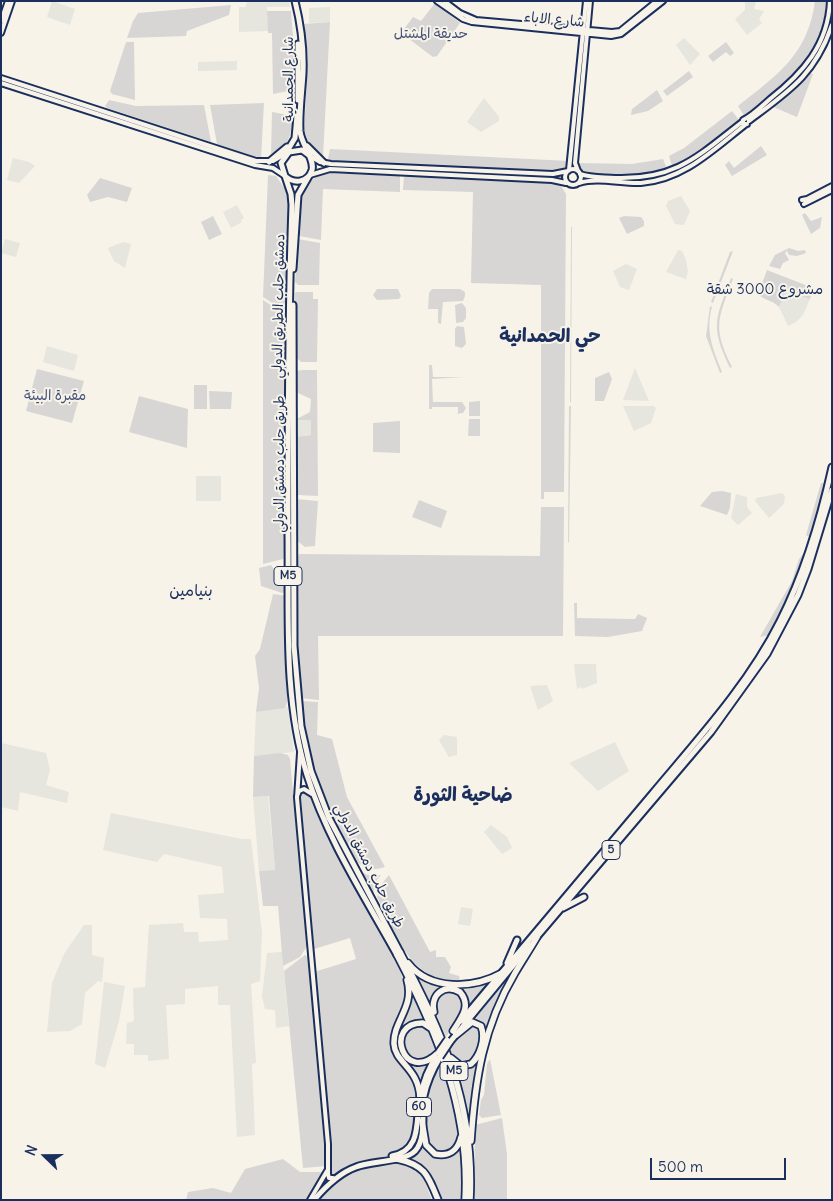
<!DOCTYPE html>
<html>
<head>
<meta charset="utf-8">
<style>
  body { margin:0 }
  #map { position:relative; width:833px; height:1201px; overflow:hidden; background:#f7f3e8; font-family:Delius,sans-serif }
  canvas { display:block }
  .frame { position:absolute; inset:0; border:2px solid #1b2f5e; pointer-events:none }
  .north { position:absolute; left:20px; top:1131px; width:50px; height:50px; -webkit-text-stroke:4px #f7f3e8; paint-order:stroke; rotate:292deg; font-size:14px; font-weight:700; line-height:20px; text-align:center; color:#1b2f5e }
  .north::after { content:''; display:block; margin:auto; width:18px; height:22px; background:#1b2f5e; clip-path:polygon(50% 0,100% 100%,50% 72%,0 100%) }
  .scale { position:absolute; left:650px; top:1158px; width:136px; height:22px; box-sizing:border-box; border:2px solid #1b2f5e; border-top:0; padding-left:6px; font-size:15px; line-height:18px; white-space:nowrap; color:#1b2f5e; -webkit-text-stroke:4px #f7f3e8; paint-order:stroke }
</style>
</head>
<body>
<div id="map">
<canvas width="833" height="1201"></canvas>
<div class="frame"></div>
<div class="north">N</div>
<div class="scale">500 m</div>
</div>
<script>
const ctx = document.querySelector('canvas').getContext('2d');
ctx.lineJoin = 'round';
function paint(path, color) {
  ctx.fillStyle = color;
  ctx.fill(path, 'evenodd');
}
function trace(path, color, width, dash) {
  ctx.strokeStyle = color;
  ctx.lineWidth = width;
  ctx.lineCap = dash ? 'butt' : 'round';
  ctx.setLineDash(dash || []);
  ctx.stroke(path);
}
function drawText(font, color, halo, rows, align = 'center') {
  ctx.font = font + ' Delius,"Playpen Sans Arabic",sans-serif';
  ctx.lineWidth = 4;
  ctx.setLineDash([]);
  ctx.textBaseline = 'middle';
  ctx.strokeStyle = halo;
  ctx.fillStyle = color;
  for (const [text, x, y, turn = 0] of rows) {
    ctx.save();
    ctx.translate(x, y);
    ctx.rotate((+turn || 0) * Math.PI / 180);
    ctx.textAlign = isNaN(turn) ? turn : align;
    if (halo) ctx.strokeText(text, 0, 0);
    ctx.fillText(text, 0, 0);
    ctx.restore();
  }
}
paint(new Path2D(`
  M 52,1 L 75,9 L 70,25 L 47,17 Z
  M 247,1 L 289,1 L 290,7 L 267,7 L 268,31 L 239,32 L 239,7 L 246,7 Z
  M 745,1 L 756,1 L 754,9 L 764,11 L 759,19 L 762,23 L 747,35 L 735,19 L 745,10 Z
  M 330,7 L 330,22 L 309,23 L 309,8 Z
  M 684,38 L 700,54 L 690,65 L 676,45 Z
  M 237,61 L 237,70 L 198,71 L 198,62 Z
  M 484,98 L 499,117 L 499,121 L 481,132 L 467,122 Z
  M 13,158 L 29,162 L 35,166 L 19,183 L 7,180 Z
  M 681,196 L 690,211 L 684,225 L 675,224 L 666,206 L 668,201 Z
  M 237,205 L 244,218 L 241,220 L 242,222 L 231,228 L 223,212 Z
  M 5,239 L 20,243 L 16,257 L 1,253 Z
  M 123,242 L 131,244 L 125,268 L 114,261 L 108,248 Z
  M 678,250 L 682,251 L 686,260 L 688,271 L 686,279 L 666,272 Z
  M 626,264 L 637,269 L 629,290 L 620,287 L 613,271 Z
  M 786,291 L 810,299 L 803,315 L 796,322 L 788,326 L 779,307 Z
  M 47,346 L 78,355 L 74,371 L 43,362 Z
  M 635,368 L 649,401 L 623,400 Z
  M 623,406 L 653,406 L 656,408 L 651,423 L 634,431 Z
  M 295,420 L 311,420 L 311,435 L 295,437 Z
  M 196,476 L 221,476 L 221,501 L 196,501 Z
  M 782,493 L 785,496 L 784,504 L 769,518 L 755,501 L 756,498 Z
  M 736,494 L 747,497 L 747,507 L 752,513 L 738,525 L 731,518 Z
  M 574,664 L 596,664 L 597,683 L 582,689 L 581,687 L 577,689 Z
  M 547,685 L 553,701 L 538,710 L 530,686 Z
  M 288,707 L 294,752 L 254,756 L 256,712 Z
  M 444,735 L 457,737 L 457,755 L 449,757 L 439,740 Z
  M 615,742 L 629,771 L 598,791 L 569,763 Z
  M 1,743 L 46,753 L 50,770 L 46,785 L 69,792 L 67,803 L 20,792 L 18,811 L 1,807 Z
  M 268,796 L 275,870 L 259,871 L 253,797 Z
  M 111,813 L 242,839 L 251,839 L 262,933 L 260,981 L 251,984 L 256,1063 L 252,1064 L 255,1135 L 237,1137 L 230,1005 L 218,1005 L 218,986 L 185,989 L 185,1004 L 166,1005 L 169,1059 L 148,1061 L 148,1055 L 134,1055 L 134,1044 L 126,1044 L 127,1023 L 134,1021 L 133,988 L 145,987 L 149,925 L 183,923 L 184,932 L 198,932 L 199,942 L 228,940 L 227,919 L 200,918 L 198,895 L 224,893 L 222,867 L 164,854 L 157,862 L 103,850 Z
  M 491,825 L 507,837 L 512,848 L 502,854 L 484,832 Z
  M 461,907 L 473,909 L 470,926 L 458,924 Z
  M 84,925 L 92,925 L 92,955 L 104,958 L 102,982 L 98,981 L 85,993 L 82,1024 L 70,1031 L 47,1032 L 52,983 L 64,954 Z
  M 282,952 L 289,1026 L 276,1028 L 275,1010 L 265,1009 L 262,996 L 267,953 Z
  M 104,982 L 125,986 L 119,1021 L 105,1068 L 95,1064 Z`), '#e6e5de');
paint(new Path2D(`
  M 815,1 L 828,1 L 827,6 C 818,56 786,90 744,115 L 738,106 C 777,75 808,55 815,1 Z
  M 435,3 L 460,23 L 437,56 L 433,57 L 401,33 L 413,17 L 421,21 Z
  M 231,5 L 229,15 L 187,31 L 186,36 L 127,38 L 133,21 L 138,13 Z
  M 267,11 L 291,11 L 295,63 L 294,90 L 273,94 L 272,33 L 268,33 Z
  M 330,22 L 323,157 L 319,156 L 309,146 L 304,135 L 307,75 L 304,24 Z
  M 126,42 L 134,42 L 135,100 L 112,94 L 110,91 Z
  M 726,42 L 734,53 L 730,56 L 726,52 L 713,62 L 708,56 Z
  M 689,71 L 693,77 L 667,96 L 663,91 Z
  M 809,73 L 813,74 L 797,117 L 771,106 L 797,86 Z
  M 657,90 L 663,101 L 648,111 L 631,115 L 632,109 Z
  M 109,100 L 136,106 L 204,105 L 211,142 L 107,108 L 105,106 Z
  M 264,103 L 261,159 L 217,144 L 210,105 Z
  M 732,111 L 739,120 L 686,160 L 672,166 L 669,156 L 684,148 Z
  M 272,112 L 293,116 C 291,134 289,149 271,156 Z
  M 761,146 L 767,155 L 732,176 L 725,165 L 729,161 L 734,168 Z
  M 330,149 L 569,161 L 569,166 L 560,172 L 332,161 L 328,159 Z
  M 663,159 L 667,169 L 636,175 L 587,174 L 577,163 L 632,164 Z
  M 326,173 L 400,176 L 400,192 L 323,189 L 321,240 L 299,236 L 297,234 C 299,206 295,183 326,173 Z
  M 268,175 L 276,176 L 288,193 L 290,204 L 286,312 L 263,297 Z
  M 404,176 L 552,183 L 561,186 L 566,194 L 564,492 L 544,492 L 544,499 L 541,499 L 541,285 L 471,283 L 473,192 L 403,190 Z
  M 100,178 L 132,188 L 127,202 L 108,197 L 90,202 L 87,195 Z
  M 805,213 L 811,221 L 822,217 L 820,228 L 811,234 L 802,215 Z
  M 213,216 L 222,234 L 209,240 L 201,222 Z
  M 624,216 L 641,217 L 644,221 L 644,226 L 627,234 L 619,218 Z
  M 571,227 L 572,227 L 571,402 L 570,402 Z
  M 298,239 L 320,243 L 319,285 L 298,285 L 295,282 Z
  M 789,248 L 798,251 L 805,250 L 806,253 L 797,256 L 789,255 L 787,251 L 785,253 L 789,260 L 783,263 L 780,269 L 769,266 L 775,255 Z
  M 733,251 L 713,303 L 711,302 L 730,252 Z
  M 767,270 L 813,288 L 810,299 L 786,291 L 779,307 C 773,300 763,300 758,294 Z
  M 731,278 L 733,279 C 718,319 712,327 732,367 L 730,368 C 710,326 715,320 731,278 Z
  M 377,289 L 398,289 L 401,296 L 399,299 L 377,300 L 373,295 Z
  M 432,289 L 460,289 L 465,292 L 465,296 L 463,301 L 443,302 L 441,324 L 438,323 L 438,309 L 428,309 L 429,293 Z
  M 297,292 L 313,292 L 313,299 L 318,299 L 317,362 L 301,362 L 295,356 L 295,293 Z
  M 263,300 L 286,315 L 287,558 L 263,564 Z
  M 462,303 L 466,308 L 466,318 L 463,322 L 456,323 L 455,305 Z
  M 710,306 L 712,307 C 705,331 713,349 722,372 L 720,373 L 706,336 Z
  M 457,326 L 464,327 L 466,344 L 462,348 L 455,346 L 455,329 Z
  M 429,365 L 432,365 L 433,377 L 464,377 L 432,379 L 433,402 L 462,402 L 466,408 L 463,413 L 456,414 L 458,413 L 458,407 L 432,407 L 432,409 L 429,409 Z
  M 37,369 L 84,381 L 72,423 L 26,411 Z
  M 303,370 L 317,370 L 318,496 L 298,495 L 296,492 L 295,437 L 311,435 L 311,420 L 295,420 L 310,412 L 311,399 L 296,392 L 296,371 Z
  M 609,372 L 612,379 L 604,401 L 595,401 L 595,378 Z
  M 194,385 L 207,385 L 207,409 L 194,409 Z
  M 209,391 L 232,392 L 231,409 L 210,409 Z
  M 139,396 L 188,409 L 187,448 L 129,432 Z
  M 480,401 L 480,416 L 469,416 L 469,402 Z
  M 569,406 L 571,406 L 569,543 L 568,542 Z
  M 469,419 L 480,419 L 480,436 L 468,436 Z
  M 400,421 L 400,453 L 373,452 L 373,423 Z
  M 821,483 L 825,483 L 811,536 L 809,537 L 806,535 Z
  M 722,491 L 731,493 L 730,508 L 727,515 L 700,506 L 712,492 Z
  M 296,499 L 318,501 L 315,546 L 305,547 L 296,540 Z
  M 419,500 L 447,511 L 441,528 L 412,517 Z
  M 541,507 L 564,507 L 563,636 L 318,636 L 319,700 L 300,698 L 296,646 L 297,560 L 299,554 L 540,556 Z
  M 807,549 L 788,597 L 769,635 L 760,637 L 792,581 L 799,559 Z
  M 271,565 L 278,575 L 287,577 L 287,590 L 282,593 L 261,586 L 259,568 Z
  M 273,594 L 287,596 L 287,702 L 285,708 L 256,712 L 259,688 L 255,656 L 260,649 Z
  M 574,603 L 577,603 L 577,618 L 635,619 L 638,614 L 647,618 L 642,631 L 608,637 L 575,636 Z
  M 301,701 L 318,702 L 317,735 L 332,739 L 347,797 L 385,867 C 380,868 375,870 370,869 C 332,860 304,736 301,701 Z
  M 280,753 L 288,755 L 290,759 L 307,946 L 300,957 L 283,966 L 278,906 L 263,906 L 259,871 L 275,870 L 269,796 L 253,797 L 254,756 Z
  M 303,792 L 310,794 C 328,837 351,878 373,919 C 384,940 399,961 405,984 C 411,1007 386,1027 392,1049 C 395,1062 409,1071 415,1084 C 419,1092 415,1140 408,1146 C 396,1158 374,1157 358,1162 C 346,1165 335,1173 326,1181 L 331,1163 L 314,972 L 356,959 L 350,938 L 314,949 L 299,799 Z
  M 359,871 L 368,875 L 381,875 L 376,881 L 373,895 Z
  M 389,875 L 430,952 L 436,950 L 436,957 L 445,957 L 451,967 L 449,973 L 459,976 L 460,981 C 409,982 397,935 377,897 L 380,886 Z
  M 305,955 L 308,957 L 326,1166 L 303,1168 L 284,971 Z
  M 522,959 L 488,1025 L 475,1069 L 468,1125 L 454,1064 L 475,1062 L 484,1027 L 481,1022 L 471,1019 Z
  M 411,969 L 431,983 L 489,981 L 467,1011 L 468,1003 L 455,987 L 433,997 L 430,1004 Z
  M 410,985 L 429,1022 C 392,1011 386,1072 429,1063 L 421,1084 L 396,1047 C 399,1025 414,1008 410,985 Z
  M 450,989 L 461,996 L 464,1011 L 446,1037 L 434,1009 L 437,997 Z
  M 471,1024 L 479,1026 C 484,1041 477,1058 463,1065 L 455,1060 L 449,1047 Z
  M 422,1025 L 429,1029 L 435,1046 L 435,1053 C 422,1064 412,1061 403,1048 C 404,1032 407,1029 422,1025 Z
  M 442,1058 L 459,1133 L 458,1141 L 448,1153 L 436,1152 C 411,1128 428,1084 442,1058 Z
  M 490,1059 L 501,1115 L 482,1118 L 479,1115 L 481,1100 L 484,1095 L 487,1064 Z
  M 502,1118 L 507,1154 L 507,1200 L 474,1200 L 475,1125 Z
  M 423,1139 L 427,1151 C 438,1157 451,1155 461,1147 L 462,1200 L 441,1200 C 432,1179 428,1167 407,1158 L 416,1154 Z
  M 283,1159 L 300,1172 L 324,1172 L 307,1200 L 186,1200 L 188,1192 L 213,1188 L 231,1193 L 245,1169 Z
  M 400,1162 C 424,1171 423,1177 432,1200 L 316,1200 C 345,1170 359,1165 400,1162 Z`), '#d7d6d4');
const secondary = new Path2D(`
  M 437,1 L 463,19 L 472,22 L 611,36 L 621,34 L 663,1
  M 444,1 L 460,13 L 476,20 L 612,32 L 620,31 L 657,1
  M 1,21 L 8,1
  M 1,33 L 12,1
  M 1,78 L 256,161 L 273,161 L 285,154
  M 1,83 L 255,165 L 273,168 L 285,176
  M 749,121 C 789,91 815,75 832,25
  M 747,124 L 743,124 L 743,120 C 752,116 762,106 770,99 C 803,73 828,45 830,1
  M 310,156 L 320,162 L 331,164 L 553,174 L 568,171
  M565 177a8 8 0 1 1 16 0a8 8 0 1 1-16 0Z
  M 569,170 L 586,1
  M 578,171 L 575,163 L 590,1
  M 580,174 C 591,178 604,177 615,178 C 675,180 697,157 742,122
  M 310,175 L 330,169 L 552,180 L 566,183
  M 579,183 C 598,177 621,184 641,183 C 683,180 713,150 745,125
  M 802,200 L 807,199 L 832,186
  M 804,204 L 832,190
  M 300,753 L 297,798 L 328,1144 L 328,1174 L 329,1178 L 333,1178
  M 297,796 L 299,791 L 304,789 L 312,794
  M 310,1200 L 327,1171`);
const trunk = new Path2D(`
  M 295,1 C 301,25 304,49 303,73 C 302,92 299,112 300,131 C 301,144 315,159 312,170 C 308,183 294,184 285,176 L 281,163 L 289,152 L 302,150 L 310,156
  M 298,100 L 298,44
  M 307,146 L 324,163
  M 286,153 L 295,138 L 297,116
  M 269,162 L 287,147
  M 285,176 L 291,194 L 292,205 C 288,315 288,425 288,535 C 289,615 283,698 307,775 C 327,839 365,897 397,955
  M 293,269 L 298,195 L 309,176
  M 293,305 L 294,646 L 301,726 L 311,771 L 329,818 L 400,952
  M 563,908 L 584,897
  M 535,939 L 711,732 L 767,654 L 798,595 L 808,569 L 832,490
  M 507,963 L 517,940
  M 461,1021 C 525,945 588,870 652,794 C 697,740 748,685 780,621 C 805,572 820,521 832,467
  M 450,1042 L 530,945
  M 392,1156 C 423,1150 415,1120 420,1098 C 423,1082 429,1067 438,1054
  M 314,1200 C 326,1186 339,1173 356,1167 C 371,1161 404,1162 415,1151 C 427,1138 421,1112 424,1096 C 427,1081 433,1069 440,1057`);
const motorway = new Path2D(`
  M 400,952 C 443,1034 475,1104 470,1200
  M 397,955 C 437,1032 470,1111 465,1200
  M 408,963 C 430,991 473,989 502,973
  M 407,980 C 415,1007 393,1021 394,1044 C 395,1063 419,1068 420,1098
  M 434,1012 C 430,995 444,983 460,992 C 472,1006 461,1018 453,1031
  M 432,1029 L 423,1023 C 383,1022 403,1086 438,1053
  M 451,1058 L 461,1066 L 471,1064 C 480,1056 486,1039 481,1026 L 472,1022 L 456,1035
  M 422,1121 L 426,1145 L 435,1154 C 449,1157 458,1150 461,1137
  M 471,1141 C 475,1080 483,1027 515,973 C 522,961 530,949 537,937
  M 397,1159 C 425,1165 428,1175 438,1200`);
trace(secondary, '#1b2f5e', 8);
trace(trunk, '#1b2f5e', 9);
trace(motorway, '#1b2f5e', 9);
trace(secondary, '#f7f3e8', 4);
trace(trunk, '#f7f3e8', 5);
trace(motorway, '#f7f3e8', 5.5);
const trunkBridge = new Path2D(`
  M 438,1053 L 447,1040
  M 440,1057 L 450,1042`);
trace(trunkBridge, '#1b2f5e', 9, []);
trace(trunkBridge, '#f7f3e8', 5);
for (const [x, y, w] of [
  [288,576,28],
  [611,850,18],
  [454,1071,28],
  [419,1107,25]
]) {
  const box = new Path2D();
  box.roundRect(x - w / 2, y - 9.5, w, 19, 4);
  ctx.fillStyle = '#f7f3e8';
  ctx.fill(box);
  trace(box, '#1b2f5e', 1);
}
drawText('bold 12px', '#1b2f5e', null, [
  ["M5",288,576],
  ["5",611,850],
  ["M5",454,1071],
  ["60",419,1107]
]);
drawText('14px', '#1b2f5e', '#f7f3e8', [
  ["شارع الاباء",554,20,5],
  ["شارع الحمدانية",289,79,-90],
  ["دمشق حلب الطريق الدولي",279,306,-89],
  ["طريق حلب دمشق الدولي",280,464,-90],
  ["طريق حلب دمشق الدولي",369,866,63]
]);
drawText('14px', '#415076', '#f7f3e8', [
  ["حديقة المشتل",431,34],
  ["مقبرة البيئة",55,396]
]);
drawText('15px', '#1b2f5e', '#f7f3e8', [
  ["مشروع 3000 شقة",765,290]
]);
drawText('16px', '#1b2f5e', '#f7f3e8', [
  ["بنيامين",191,591]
]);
drawText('bold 19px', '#1b2f5e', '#f7f3e8', [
  ["حي الحمدانية",550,337],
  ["ضاحية الثورة",463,796]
]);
</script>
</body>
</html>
